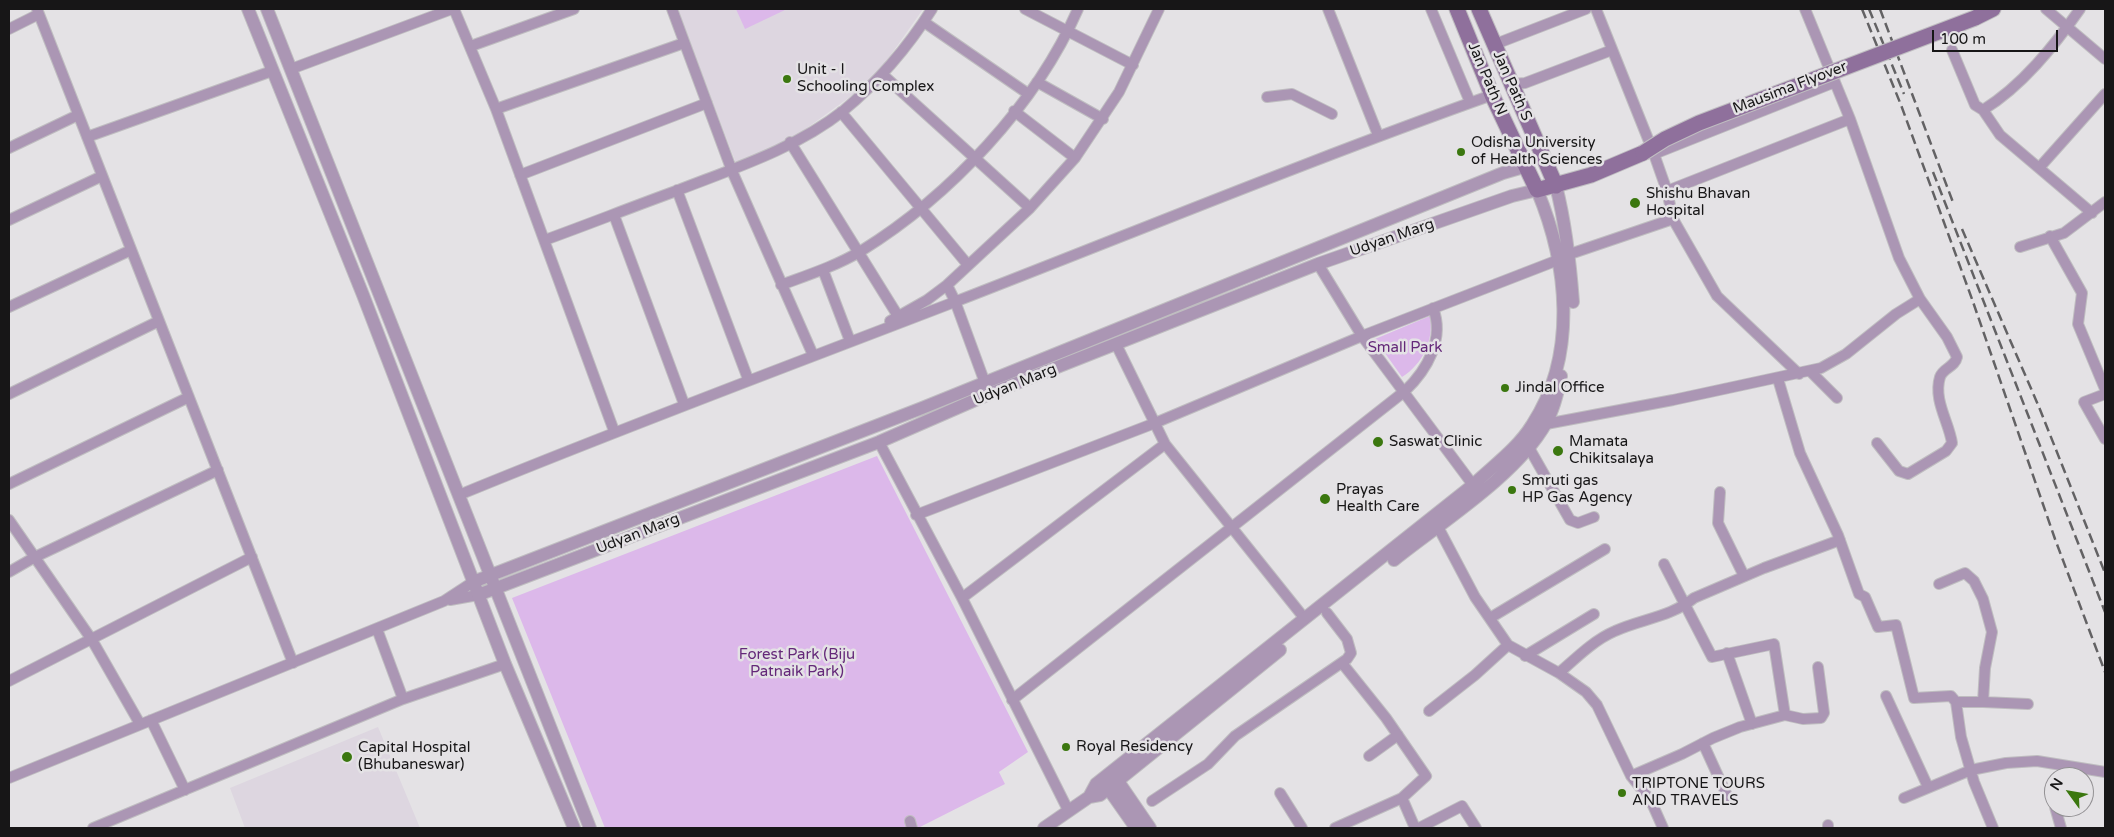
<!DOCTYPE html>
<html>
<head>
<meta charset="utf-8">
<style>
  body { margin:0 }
  #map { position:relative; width:2114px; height:837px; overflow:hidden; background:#e4e2e5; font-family:"Varela Round",sans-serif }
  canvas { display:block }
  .frame { position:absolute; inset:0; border:10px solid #171617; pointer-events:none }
  .north { position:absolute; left:2044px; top:767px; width:50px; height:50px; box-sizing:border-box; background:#e4e2e5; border:1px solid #929093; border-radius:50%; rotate:302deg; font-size:14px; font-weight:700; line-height:20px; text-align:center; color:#171617 }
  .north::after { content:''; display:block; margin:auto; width:18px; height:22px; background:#3b770f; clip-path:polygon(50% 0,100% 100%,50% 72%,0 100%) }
  .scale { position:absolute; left:1932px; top:30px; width:126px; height:22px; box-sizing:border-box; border:2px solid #171617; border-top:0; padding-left:6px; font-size:15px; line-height:18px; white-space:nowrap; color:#171617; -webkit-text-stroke:4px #e4e2e5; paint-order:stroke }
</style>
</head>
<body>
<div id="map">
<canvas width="2114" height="837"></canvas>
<div class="frame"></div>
<div class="north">N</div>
<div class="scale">100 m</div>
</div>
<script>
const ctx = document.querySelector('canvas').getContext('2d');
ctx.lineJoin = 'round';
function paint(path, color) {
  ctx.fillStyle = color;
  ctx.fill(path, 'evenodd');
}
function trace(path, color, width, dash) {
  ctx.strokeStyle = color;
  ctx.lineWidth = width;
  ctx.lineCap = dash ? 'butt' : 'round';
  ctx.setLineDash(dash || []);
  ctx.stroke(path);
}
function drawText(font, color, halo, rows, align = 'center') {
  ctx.font = font + ' "Varela Round",sans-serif';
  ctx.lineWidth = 5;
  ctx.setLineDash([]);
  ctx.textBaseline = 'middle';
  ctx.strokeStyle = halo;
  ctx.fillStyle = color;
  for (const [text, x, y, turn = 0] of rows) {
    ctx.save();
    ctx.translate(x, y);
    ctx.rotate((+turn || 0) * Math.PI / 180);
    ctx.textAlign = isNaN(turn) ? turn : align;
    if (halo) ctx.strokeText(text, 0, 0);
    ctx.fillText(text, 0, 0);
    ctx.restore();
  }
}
paint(new Path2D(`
  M 677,9 L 923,9 L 883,66 L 858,91 L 796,136 L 737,166 Z
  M 378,727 L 420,828 L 245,828 L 230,788 Z`), '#ddd6e0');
paint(new Path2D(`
  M 736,9 L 787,9 L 745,29 Z
  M 1430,316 C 1434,340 1423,364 1402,377 L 1375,339 Z
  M 877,456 L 1028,752 L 999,772 L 1005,784 L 918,828 L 605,828 L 512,598 Z`), '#dcb8ea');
const minor = new Path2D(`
  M 37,9 L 293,663
  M 454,9 L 496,109 L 614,431
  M 672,9 L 732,171 L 813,355
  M 1025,9 L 1133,65
  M 1328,9 L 1378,135
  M 1431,9 L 1470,102
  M 1596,9 L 1654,154 L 1667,191 L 1673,219 L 1717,296 L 1799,374
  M 2046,9 L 2105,59
  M 924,22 L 1027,93
  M 9,29 L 39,14
  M 1493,45 L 1586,9
  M 471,46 L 574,9
  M 1952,50 L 1975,105 L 1983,110 C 2022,86 2054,46 2080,9
  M 291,69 L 452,9
  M 882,74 L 1030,208
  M 1037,82 L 1103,119
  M 1512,84 L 1525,83 L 1612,50
  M 1267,97 L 1292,94 L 1332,114
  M 496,109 L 684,43
  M 1983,110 L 2000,135 L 2092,213
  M 1014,111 L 1075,158
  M 841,112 L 968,265
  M 87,137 L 272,71
  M 790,142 L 898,316
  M 9,148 L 78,115
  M 1654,154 L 1835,82
  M 2039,168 L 2105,94
  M 520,175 L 707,103
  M 677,190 L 748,379
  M 1667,191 L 1850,119
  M 614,215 L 684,404
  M 9,220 L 102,176
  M 2050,236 L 2082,293 L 2078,324 L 2105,389
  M 545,240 C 589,224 632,207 676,191 C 732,169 795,149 843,111 C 878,82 908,47 932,9
  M 2020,247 L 2064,233 L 2105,202
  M 1570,254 L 1673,219
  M 1318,264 L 1362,336 L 1473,485
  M 823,270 L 850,341
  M 781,285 C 808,275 836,266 861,251 C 950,196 1036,105 1078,9
  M 947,285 L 955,301 L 985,383
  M 9,307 L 131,250
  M 890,321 L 927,300 L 947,285 L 1030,208 L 1075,158 L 1119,92 L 1159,9
  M 1116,344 L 1165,444 L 1305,619
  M 1810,371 L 1837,398
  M 1778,379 L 1800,453 L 1838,535 L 1859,594 L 1865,597 L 1878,627 L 1896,625 L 1914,698 L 1951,696 L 1956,702 L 1961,737 L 1974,782 L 1993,828
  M 9,394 L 159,321
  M 2105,394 L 2084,402 L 2105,439
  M 1546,424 L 1673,400 L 1821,368 L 1846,354 L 1896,314 L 1920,299 L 1899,258 L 1850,119 L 1805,9
  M 879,442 L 962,598 L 1068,810
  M 1877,443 L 1899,471 L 1908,474 L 1946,451 L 1952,443 C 1949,422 1933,400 1940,377 C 1943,368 1955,367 1957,357 L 1947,337 L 1920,299
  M 1524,445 L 1528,446 L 1570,520 L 1578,523 L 1594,517
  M 9,484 L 189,397
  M 1720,492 L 1718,523 L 1744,576
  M 459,495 C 624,427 791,365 957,301 C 1135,232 1312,159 1492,95
  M 916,515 L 1155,423 L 1362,336 L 1558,260
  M 9,520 L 92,640 L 140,724
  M 1437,525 L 1475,597 L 1508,645 L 1559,673 L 1586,692 L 1597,705 L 1631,776 L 1651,801 L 1663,828
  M 9,572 L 35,557 L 218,470
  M 1939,584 L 1965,573 L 1974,581 L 1983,599 L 1992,632 L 1985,668 L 1983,702 L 1956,702
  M 962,598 L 1165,444
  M 450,600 L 478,595
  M 1490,618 L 1605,549
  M 377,629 L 403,699
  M 1727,653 L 1752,724
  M 1525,656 L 1594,614
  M 1559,673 C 1576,658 1594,640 1615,631 C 1641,619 1671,617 1694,598 L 1764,568 L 1840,540
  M 9,681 L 252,557
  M 1886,696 L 1928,787
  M 1012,700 L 1405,391 C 1427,370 1445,339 1433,308
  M 1983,702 L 2028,704
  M 1429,711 L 1475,675 L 1508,645
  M 1785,715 L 1803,719 L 1821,718 L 1824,713 L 1818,667
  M 151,720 L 185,790
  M 1703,743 L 1729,800
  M 1369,756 L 1398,735
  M 1631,776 L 1682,754 L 1713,738 L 1740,727 L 1785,715 L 1774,644 L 1712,657 L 1664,564
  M 9,778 L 444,601 L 473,582
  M 1280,793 L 1302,828
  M 1402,798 L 1415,828
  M 1904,798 L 1971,770 L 2006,763 L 2037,761 L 2105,772
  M 1152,801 L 1208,764 L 1235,736 L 1347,659 L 1351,653 L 1347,639 L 1327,613
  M 2055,807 L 2061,828
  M 910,821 L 912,828
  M 1828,825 L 1828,828
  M 93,828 L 403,699 L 505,664
  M 1335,828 L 1402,798 L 1426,776 L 1386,718 L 1342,663
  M 1419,828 L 1462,806 L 1476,828`);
const tertiary = new Path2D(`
  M 248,9 L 363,295 L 505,664 L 574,828
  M 267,9 L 590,828
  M 1556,186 C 1566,225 1570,262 1573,302
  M 1394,560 C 1440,523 1517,475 1546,423 C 1554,409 1558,392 1561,376
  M 473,582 L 922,408 L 1503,173 L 1527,166
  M 478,595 L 879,442 L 989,394 L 1318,264 L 1512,196 L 1537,190 C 1568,264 1578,355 1532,425 C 1518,448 1493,466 1473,485 L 1096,784 L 1089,797
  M 1113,774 L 1150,828
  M 1103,781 L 1136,828
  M 1044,828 L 1089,797 L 1100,795 L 1280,650`);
const secondary = new Path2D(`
  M 1457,9 L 1492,95 L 1537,190 L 1591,175 L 1643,153
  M 1479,9 L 1556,186
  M 1975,18 L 1993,9`);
trace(minor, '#bfbdc0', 12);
trace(tertiary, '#bfbdc0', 14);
trace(secondary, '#bfbdc0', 17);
trace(minor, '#ab96b4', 10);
trace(tertiary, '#ab96b4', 12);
trace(secondary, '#8f709c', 15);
trace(new Path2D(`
  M 1862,9 L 1901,105 L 1972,299 L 2055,539 L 2105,672
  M 1869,9 L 1904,94
  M 1880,9 L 1954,205
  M 1933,172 L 2105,612
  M 1962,229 L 2039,407 L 2105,573`), '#636264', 2.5, [10, 5]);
const secondaryBridge = new Path2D(`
  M 1643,153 L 1665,139 L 1699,123 L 1975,18`);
trace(secondaryBridge, '#bfbdc0', 17, []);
trace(secondaryBridge, '#8f709c', 15);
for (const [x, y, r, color] of [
  [787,79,5,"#3b770f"],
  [1461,152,5,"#3b770f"],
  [1635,203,6,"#3b770f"],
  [1505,388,5,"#3b770f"],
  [1378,442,6,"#3b770f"],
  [1558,451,6,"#3b770f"],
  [1512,490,5,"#3b770f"],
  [1325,499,6,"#3b770f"],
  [1066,747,5,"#3b770f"],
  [347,757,6,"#3b770f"],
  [1622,793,5,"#3b770f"]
]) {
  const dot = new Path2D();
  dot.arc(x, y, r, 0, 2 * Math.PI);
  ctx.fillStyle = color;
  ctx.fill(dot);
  trace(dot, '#e4e2e5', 2);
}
drawText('15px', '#171617', '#e4e2e5', [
  ["Unit - I",797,70],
  ["Schooling Complex",797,87],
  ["Odisha University",1471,143],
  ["of Health Sciences",1471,160],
  ["Shishu Bhavan",1646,194],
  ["Hospital",1646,211],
  ["Jindal Office",1515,388],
  ["Saswat Clinic",1389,442],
  ["Mamata",1569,442],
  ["Chikitsalaya",1569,459],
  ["Smruti gas",1522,481],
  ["HP Gas Agency",1522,498],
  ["Prayas",1336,490],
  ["Health Care",1336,507],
  ["Royal Residency",1076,747],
  ["Capital Hospital",358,748],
  ["(Bhubaneswar)",358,765],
  ["TRIPTONE TOURS",1632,784],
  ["AND TRAVELS",1632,801]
], 'left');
drawText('15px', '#171617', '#e4e2e5', [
  ["Jan Path N",1487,79,67],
  ["Jan Path S",1512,86,66],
  ["Mausima Flyover",1790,88,-21],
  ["Udyan Marg",1392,238,-19],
  ["Udyan Marg",1015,385,-22],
  ["Udyan Marg",638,534,-21]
]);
drawText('15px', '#642879', '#e4e2e5', [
  ["Small Park",1405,348],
  ["Forest Park (Biju",797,655],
  ["Patnaik Park)",797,672]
]);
</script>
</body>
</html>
